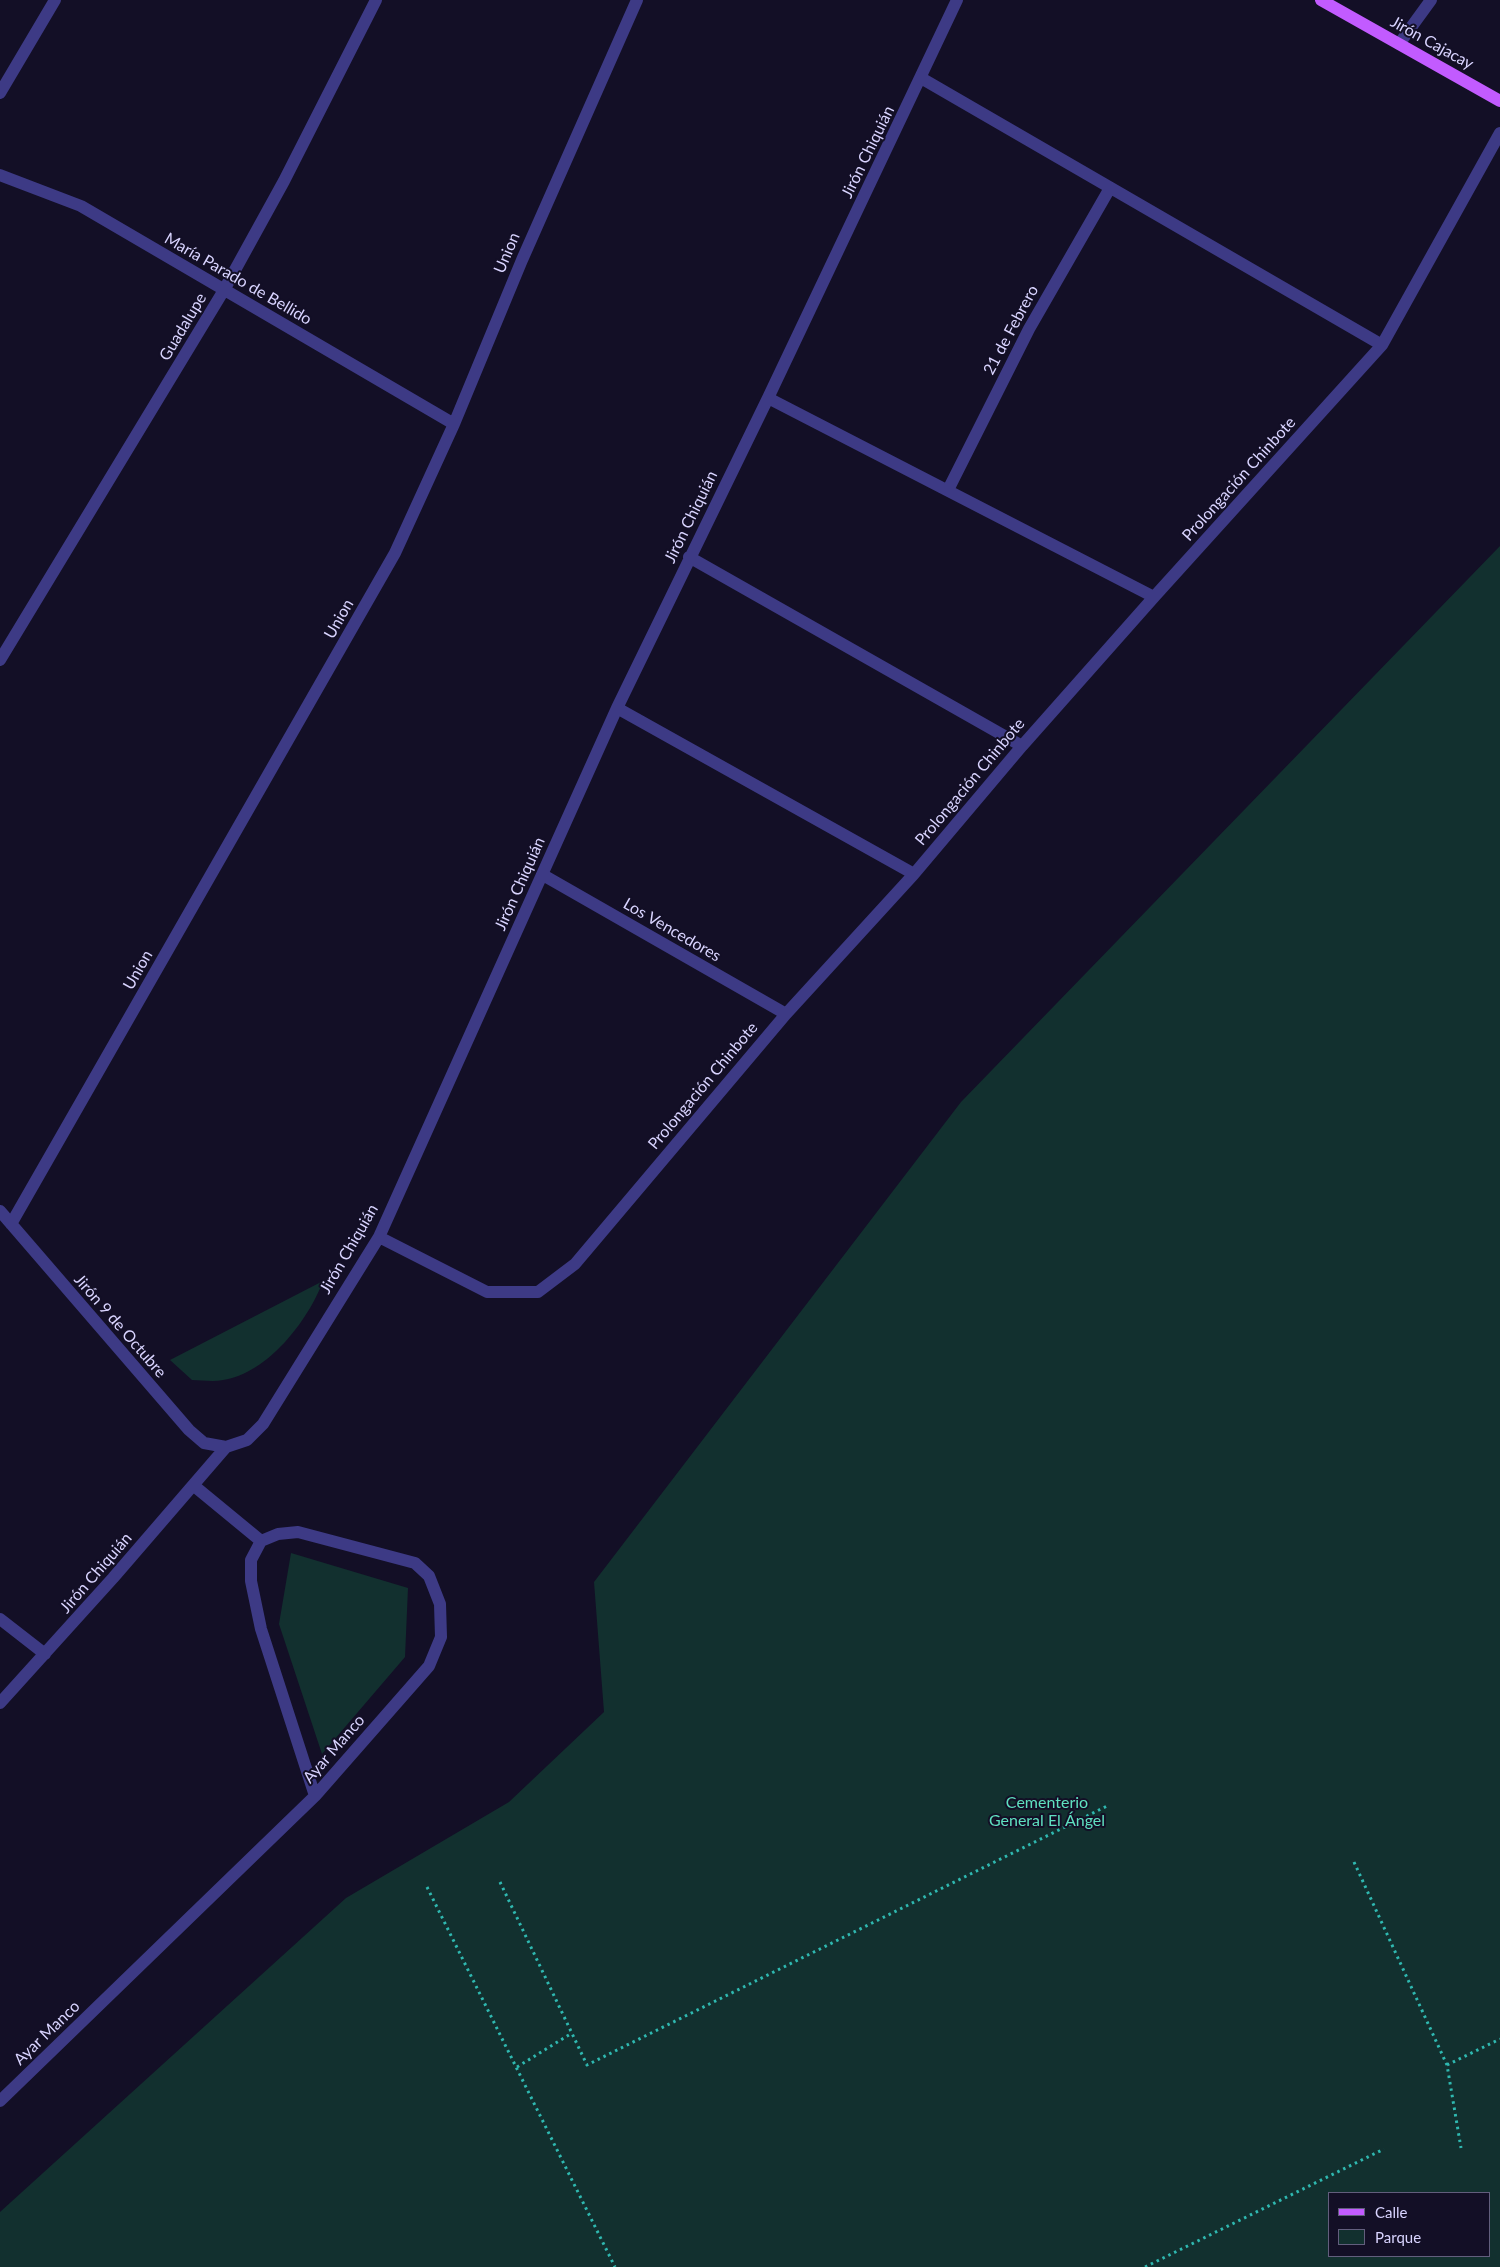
<!DOCTYPE html>
<html>
<head>
<meta charset="utf-8">
<style>
  body { margin:0 }
  #map { position:relative; width:1500px; height:2267px; overflow:hidden; background:#130f26; font-family:Lato,sans-serif }
  canvas { display:block }
  .legend { position:absolute; left:1328px; top:2192px; width:162px; height:65px; box-sizing:border-box; background:#130f26; border:1px solid #625e7d; margin:0; padding:6px 9px; list-style:none; font-size:15px; color:#d9d4ff }
  .legend li { display:flex; align-items:center; gap:10px; height:25px }
  .legend b { width:25px; border:1px solid #625e7d }
</style>
</head>
<body>
<div id="map">
<canvas width="1500" height="2267"></canvas>
<ul class="legend">
<li><b style="height:6px;background:#c25bff"></b>Calle</li>
<li><b style="height:14px;background:#12302f"></b>Parque</li>
</ul>
</div>
<script>
const ctx = document.querySelector('canvas').getContext('2d');
ctx.lineJoin = 'round';
function paint(path, color) {
  ctx.fillStyle = color;
  ctx.fill(path, 'evenodd');
}
function trace(path, color, width, dash) {
  ctx.strokeStyle = color;
  ctx.lineWidth = width;
  ctx.lineCap = dash ? 'butt' : 'round';
  ctx.setLineDash(dash || []);
  ctx.stroke(path);
}
function drawText(font, color, halo, rows, align = 'center') {
  ctx.font = font + ' Lato,sans-serif';
  ctx.lineWidth = 4;
  ctx.setLineDash([]);
  ctx.textBaseline = 'middle';
  ctx.strokeStyle = halo;
  ctx.fillStyle = color;
  for (const [text, x, y, turn = 0] of rows) {
    ctx.save();
    ctx.translate(x, y);
    ctx.rotate((+turn || 0) * Math.PI / 180);
    ctx.textAlign = isNaN(turn) ? turn : align;
    if (halo) ctx.strokeText(text, 0, 0);
    ctx.fillText(text, 0, 0);
    ctx.restore();
  }
}
paint(new Path2D(`
  M 1500,546 L 1500,2267 L 0,2267 L 0,2212 L 346,1898 L 509,1802 L 604,1712 L 594,1582 L 961,1102 ZM 1329,2193 L 1489,2193 L 1489,2256 L 1329,2256 Z
  M 323,1281 C 308,1321 268,1373 223,1380 C 213,1382 202,1380 192,1380 L 170,1360 Z
  M 291,1553 L 408,1588 L 405,1657 L 322,1754 L 279,1624 Z`), '#12302f');
trace(new Path2D(`
  M 1354,1862 L 1447,2065 L 1461,2148
  M 500,1882 L 587,2065 L 1109,1805
  M 427,1887 L 615,2267
  M 1447,2065 L 1500,2039
  M 517,2067 L 572,2033
  M 1145,2267 L 1384,2149`), '#2fb8b0', 3, [2.5, 4]);
trace(new Path2D(`
  M 1399,44 L 1431,0
  M 921,78 L 1382,345
  M 0,93 L 55,0
  M 0,175 L 81,206 L 454,424
  M 768,398 L 1154,597
  M 948,490 L 1029,329 L 1110,188
  M 689,557 L 1022,746
  M 0,660 L 224,290 L 284,181 L 376,0
  M 617,708 L 914,874
  M 543,875 L 786,1014
  M 0,1211 L 189,1430 L 204,1443 L 226,1447
  M 11,1224 L 395,553 L 454,424 L 522,260 L 637,0
  M 379,1237 L 487,1292 L 538,1292 L 575,1264 L 786,1014 L 914,874 L 1022,746 L 1154,597 L 1382,345 L 1500,133
  M 261,1541 L 251,1560 L 251,1581 L 261,1629 L 315,1796
  M 0,1619 L 45,1654
  M 0,1703 L 113,1578 L 226,1447 L 247,1440 L 263,1424 L 379,1237 L 617,708 L 768,398 L 957,0
  M 0,2101 L 315,1796 L 429,1666 L 441,1637 L 440,1604 L 429,1576 L 415,1563 L 298,1532 L 278,1534 L 261,1541 L 193,1485`), '#3d3a85', 12);
trace(new Path2D(`
  M 1321,0 L 1500,101`), '#c25bff', 12);
drawText('16px', '#d9d4ff', '#130f26', [
  ["Jirón Cajacay",1432,43,29],
  ["Jirón Chiquián",868,152,-64],
  ["Union",507,253,-67],
  ["María Parado de Bellido",238,279,30],
  ["Guadalupe",183,327,-59],
  ["21 de Febrero",1011,330,-62],
  ["Prolongación Chinbote",1239,479,-48],
  ["Jirón Chiquián",691,517,-64],
  ["Union",339,619,-60],
  ["Prolongación Chinbote",970,782,-50],
  ["Jirón Chiquián",520,884,-66],
  ["Los Vencedores",672,930,30],
  ["Union",138,970,-60],
  ["Prolongación Chinbote",703,1086,-50],
  ["Jirón Chiquián",349,1249,-60],
  ["Jirón 9 de Octubre",120,1326,49],
  ["Jirón Chiquián",96,1573,-49],
  ["Ayar Manco",334,1749,-49],
  ["Ayar Manco",47,2033,-44]
]);
drawText('16px', '#5fe0c0', '#130f26', [
  ["Cementerio",1047,1803],
  ["General El Ángel",1047,1821]
]);
</script>
</body>
</html>
